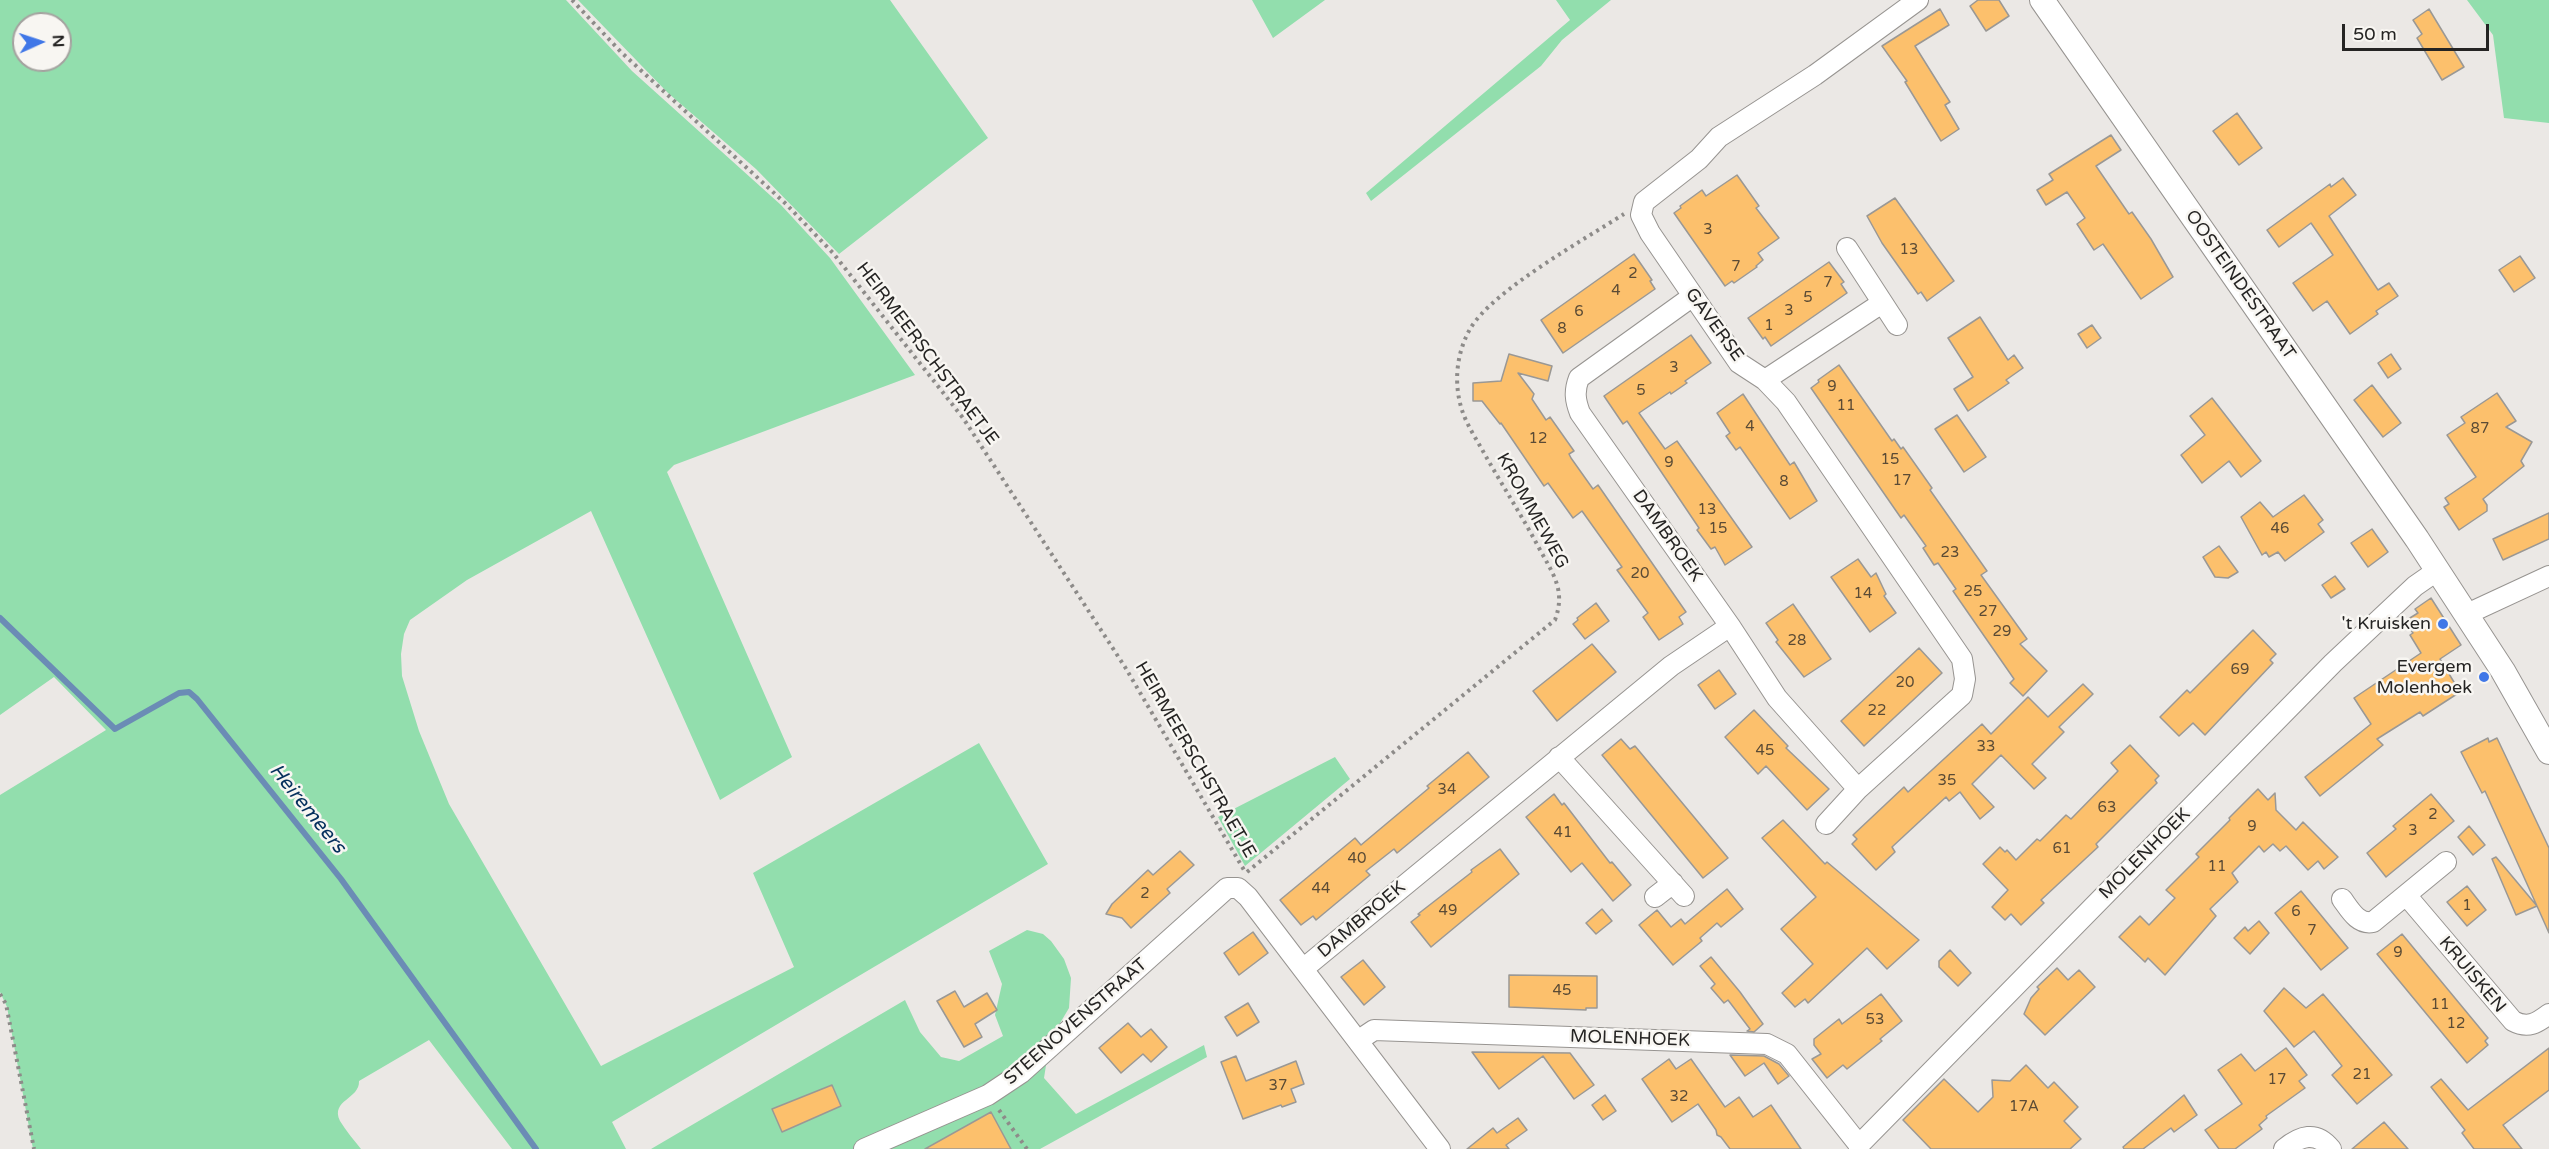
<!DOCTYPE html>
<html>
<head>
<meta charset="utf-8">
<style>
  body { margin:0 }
  #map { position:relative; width:2549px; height:1149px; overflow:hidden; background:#ebe8e5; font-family:"Varela Round",sans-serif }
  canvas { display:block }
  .north { position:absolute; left:12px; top:12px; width:60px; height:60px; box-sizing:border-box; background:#f8f6f2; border:2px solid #a4a29f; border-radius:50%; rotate:87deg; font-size:16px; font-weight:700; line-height:24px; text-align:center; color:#252423 }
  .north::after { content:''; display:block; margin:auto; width:21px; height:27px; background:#4077e7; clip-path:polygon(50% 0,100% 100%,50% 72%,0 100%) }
  .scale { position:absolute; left:2342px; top:24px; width:147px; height:27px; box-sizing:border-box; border:3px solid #252423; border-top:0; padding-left:8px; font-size:18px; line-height:21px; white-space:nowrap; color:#252423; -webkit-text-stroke:4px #f8f6f2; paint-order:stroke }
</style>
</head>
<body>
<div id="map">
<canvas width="2549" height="1149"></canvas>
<div class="north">N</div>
<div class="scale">50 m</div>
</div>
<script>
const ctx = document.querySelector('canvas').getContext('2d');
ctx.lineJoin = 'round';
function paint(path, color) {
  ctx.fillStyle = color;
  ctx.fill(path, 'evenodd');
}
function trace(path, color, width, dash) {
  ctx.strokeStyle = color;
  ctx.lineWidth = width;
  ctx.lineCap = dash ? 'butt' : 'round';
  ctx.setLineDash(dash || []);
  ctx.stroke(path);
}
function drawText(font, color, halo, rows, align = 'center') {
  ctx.font = font + ' "Varela Round",sans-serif';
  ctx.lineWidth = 5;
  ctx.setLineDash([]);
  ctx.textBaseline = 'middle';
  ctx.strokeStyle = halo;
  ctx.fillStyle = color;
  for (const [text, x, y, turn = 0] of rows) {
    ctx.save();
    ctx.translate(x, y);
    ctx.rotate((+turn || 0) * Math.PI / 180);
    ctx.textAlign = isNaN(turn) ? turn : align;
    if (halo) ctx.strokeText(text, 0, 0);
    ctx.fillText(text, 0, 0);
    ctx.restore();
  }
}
paint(new Path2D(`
  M 0,0 L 566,0 L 632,71 L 781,205 L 830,258 L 915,375 L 674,465 L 667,472 L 792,757 L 720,800 L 591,511 L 467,580 L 410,620 L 404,634 L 401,654 L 402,676 L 419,731 L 449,804 L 601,1066 L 794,967 L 753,873 L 979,743 L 1048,864 L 612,1122 L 626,1149 L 512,1149 L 429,1040 L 359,1081 C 360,1099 330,1100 340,1121 C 346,1131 354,1140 361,1149 L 33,1149 L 7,1007 L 0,992 L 0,795 L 106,730 L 54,677 L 0,715 ZM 24,24 L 60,24 L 60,60 L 24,60 Z
  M 578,0 L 890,0 L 988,138 L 839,254 L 756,169 L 668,93 Z
  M 1252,0 L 1325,0 L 1273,38 Z
  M 1556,0 L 1611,0 L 1562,40 L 1541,66 L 1371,201 L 1366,193 L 1570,20 Z
  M 2467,0 L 2549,0 L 2549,123 L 2504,118 L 2493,35 Z
  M 1335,757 L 1350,779 L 1245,866 L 1218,817 Z
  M 1027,930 L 1043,934 L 1051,941 L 1064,959 L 1071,978 L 1069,1008 L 1050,1040 L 1044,1078 L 1076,1114 L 1204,1045 L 1207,1057 L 1040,1149 L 651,1149 L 905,1000 L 920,1032 L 941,1057 L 959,1061 L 1003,1036 L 995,1015 L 1002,984 L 989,951 Z`), '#92dead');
trace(new Path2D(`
  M 0,618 L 115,729 L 179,693 L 189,692 L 197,699 L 341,879 L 536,1149`), '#6b8cb5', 6);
const building = new Path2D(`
  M 1978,0 L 1999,0 L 2009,16 L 1986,31 L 1970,6 Z
  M 1940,9 L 1949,25 L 1915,46 L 1950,102 L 1945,105 L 1959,129 L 1941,141 L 1905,82 L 1907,81 L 1882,46 Z
  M 2429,9 L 2464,67 L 2442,80 L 2417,38 L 2422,34 L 2413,20 Z
  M 2237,113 L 2262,148 L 2239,165 L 2213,131 Z
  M 2111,135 L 2121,150 L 2096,166 L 2129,214 L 2132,212 L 2151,239 L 2173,277 L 2141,299 L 2103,244 L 2094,250 L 2077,224 L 2085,218 L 2067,192 L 2046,205 L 2037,190 L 2053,180 L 2049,174 Z
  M 1737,175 L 1759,206 L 1756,208 L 1779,238 L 1758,253 L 1763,260 L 1756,266 L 1757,267 L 1734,283 L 1732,281 L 1725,286 L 1674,213 L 1681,208 L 1680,206 L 1702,190 L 1706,196 Z
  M 2343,178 L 2356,195 L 2329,216 L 2378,290 L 2389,283 L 2398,296 L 2376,311 L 2378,314 L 2350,334 L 2327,301 L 2313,311 L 2293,283 L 2333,255 L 2311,223 L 2279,247 L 2267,230 L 2330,184 L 2331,187 Z
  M 1895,198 L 1954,281 L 1927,301 L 1921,292 L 1918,294 L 1882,243 L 1867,216 Z
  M 1634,254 L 1652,280 L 1650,281 L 1655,289 L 1563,353 L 1541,320 Z
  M 2520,256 L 2535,278 L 2514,292 L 2499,270 Z
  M 1829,262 L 1844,282 L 1841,284 L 1847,293 L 1771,346 L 1765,337 L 1763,339 L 1748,318 Z
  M 1980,317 L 2008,360 L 2014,355 L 2023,368 L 2006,380 L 2009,383 L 1968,411 L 1954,389 L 1973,377 L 1948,338 Z
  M 2092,325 L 2101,338 L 2087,348 L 2078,334 Z
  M 1691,335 L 1711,363 L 1685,381 L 1687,383 L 1671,394 L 1670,392 L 1639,413 L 1665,449 L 1677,441 L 1752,547 L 1725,565 L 1715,547 L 1711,549 L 1697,530 L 1699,528 L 1627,421 L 1623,424 L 1604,396 Z
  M 1509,354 L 1552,366 L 1548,381 L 1518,373 L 1534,394 L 1532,399 L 1546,420 L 1550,417 L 1574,451 L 1569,454 L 1571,458 L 1593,489 L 1598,485 L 1686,612 L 1679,617 L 1683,624 L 1659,640 L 1643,617 L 1648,613 L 1617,570 L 1622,567 L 1582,511 L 1573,518 L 1548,483 L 1544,486 L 1501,423 L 1500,424 L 1482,401 L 1473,401 L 1473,383 L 1501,381 Z
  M 2391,354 L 2401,369 L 2388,378 L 2378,363 Z
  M 1839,365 L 1892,441 L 1894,439 L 1901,449 L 1903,447 L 1932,488 L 1930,490 L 1987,571 L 1981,575 L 2027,639 L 2020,644 L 2047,671 L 2023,696 L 2010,683 L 2014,679 L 1953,591 L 1956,589 L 1938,563 L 1934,565 L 1923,548 L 1926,546 L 1904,515 L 1901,518 L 1811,388 L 1819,382 L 1818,380 Z
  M 2372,385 L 2401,423 L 2383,437 L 2354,400 Z
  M 2497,393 L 2516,421 L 2506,427 L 2532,442 L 2521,461 L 2524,466 L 2483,499 L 2487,505 L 2487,511 L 2459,530 L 2444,507 L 2449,504 L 2445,498 L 2476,477 L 2447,435 L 2465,423 L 2461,417 Z
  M 1743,394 L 1790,465 L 1794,462 L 1817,501 L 1790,519 L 1740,447 L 1736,450 L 1726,436 L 1730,433 L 1717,413 Z
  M 2212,398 L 2261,461 L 2241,477 L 2229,461 L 2202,483 L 2181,455 L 2205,435 L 2190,416 Z
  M 1957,415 L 1986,457 L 1964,472 L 1935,429 Z
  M 2304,495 L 2323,520 L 2318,524 L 2324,532 L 2285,561 L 2278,552 L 2269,557 L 2266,552 L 2262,555 L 2241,517 L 2260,502 L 2273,517 Z
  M 2549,513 L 2549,539 L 2503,560 L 2493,539 Z
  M 2372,529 L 2388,552 L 2368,567 L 2351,543 Z
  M 2219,546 L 2238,572 L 2228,578 L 2215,577 L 2203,557 Z
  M 1858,559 L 1871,577 L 1876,573 L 1886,594 L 1884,596 L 1896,613 L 1870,632 L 1831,577 Z
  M 2335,576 L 2345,589 L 2331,598 L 2322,585 Z
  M 2431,598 L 2461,645 L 2440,659 L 2460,692 L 2423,716 L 2420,712 L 2377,739 L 2383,745 L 2320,796 L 2305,777 L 2371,724 L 2354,698 L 2421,653 L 2410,635 L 2413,633 L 2405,621 L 2418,613 L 2415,609 Z
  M 1596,603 L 1609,621 L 1585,639 L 1573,624 L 1578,620 L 1577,618 Z
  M 1793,604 L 1831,659 L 1804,677 L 1776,642 L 1778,640 L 1766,623 Z
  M 2253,630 L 2276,654 L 2270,660 L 2273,663 L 2205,735 L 2193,723 L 2179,736 L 2160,717 L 2187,690 L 2190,693 Z
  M 1592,644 L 1616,672 L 1557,721 L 1533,691 Z
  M 1919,648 L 1942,673 L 1864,746 L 1841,721 Z
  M 1719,670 L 1736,694 L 1715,709 L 1698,685 Z
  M 2083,684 L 2093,694 L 2059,727 L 2064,732 L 2032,764 L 2046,778 L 2034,789 L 2001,755 L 1972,784 L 1994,807 L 1980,819 L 1960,792 L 1949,801 L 1946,797 L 1892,847 L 1895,852 L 1876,870 L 1852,844 L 1857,839 L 1853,835 L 1904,787 L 1908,792 L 1982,724 L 1991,734 L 2028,697 L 2048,717 Z
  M 1754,710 L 1788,746 L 1786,748 L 1829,789 L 1807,810 L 1766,766 L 1758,774 L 1725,737 Z
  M 2488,738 L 2489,742 L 2497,738 L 2549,848 L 2549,933 L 2537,906 L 2516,915 L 2492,859 L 2496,857 L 2537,906 L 2485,791 L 2482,793 L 2461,752 Z
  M 1621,739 L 1630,749 L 1635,746 L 1728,858 L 1703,878 L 1602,755 Z
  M 2130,745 L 2159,776 L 2155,780 L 2157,783 L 2096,844 L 2098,847 L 2041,900 L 2044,903 L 2021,925 L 2011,914 L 2005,920 L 1992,907 L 2008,890 L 1983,864 L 2000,847 L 2005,852 L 2007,850 L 2016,860 L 2037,839 L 2040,841 L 2066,815 L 2071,819 L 2118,771 L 2111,763 Z
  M 1468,752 L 1489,777 L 1397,853 L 1394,849 L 1366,871 L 1370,875 L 1316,920 L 1313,916 L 1301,925 L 1280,900 L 1355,838 L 1361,845 L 1429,788 L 1427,786 Z
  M 2258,789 L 2268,800 L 2275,793 L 2276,810 L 2296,830 L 2303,822 L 2338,857 L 2324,869 L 2318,861 L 2308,870 L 2286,846 L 2280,851 L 2273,844 L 2264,852 L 2259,846 L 2232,873 L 2238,882 L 2210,909 L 2216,916 L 2165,975 L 2148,958 L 2145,962 L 2119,937 L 2140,916 L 2149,925 L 2175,898 L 2166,890 L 2199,857 L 2196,854 L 2230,820 L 2229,818 Z
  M 1554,794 L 1562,805 L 1564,803 L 1610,863 L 1612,862 L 1631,885 L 1613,901 L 1582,863 L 1571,872 L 1526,817 Z
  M 2431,794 L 2454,821 L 2386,877 L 2367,853 L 2396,829 L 2393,826 Z
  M 1783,820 L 1825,864 L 1827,862 L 1919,940 L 1887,969 L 1867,948 L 1808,1003 L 1805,999 L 1795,1007 L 1782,993 L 1813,964 L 1781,929 L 1816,897 L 1762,838 Z
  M 2469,826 L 2485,845 L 2473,855 L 2458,837 Z
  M 1500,849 L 1519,874 L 1431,947 L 1411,922 L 1420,915 L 1418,914 L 1472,872 L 1471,870 Z
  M 1180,851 L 1194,865 L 1167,889 L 1170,893 L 1131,928 L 1122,918 L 1106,914 L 1112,904 L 1148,870 L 1153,875 Z
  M 2467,886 L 2486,910 L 2467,926 L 2447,902 Z
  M 1727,889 L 1743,909 L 1721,927 L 1717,923 L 1700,938 L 1702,941 L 1673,965 L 1639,925 L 1657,910 L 1671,927 L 1681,919 L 1685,924 Z
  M 2301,891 L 2348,948 L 2321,970 L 2275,913 Z
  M 1602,909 L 1612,921 L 1596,934 L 1586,923 Z
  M 2259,921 L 2269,933 L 2250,954 L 2234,938 L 2245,927 L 2248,931 Z
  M 1253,932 L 1268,953 L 1239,975 L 1224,953 Z
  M 2402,934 L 2488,1038 L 2485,1041 L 2488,1045 L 2467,1063 L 2377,954 Z
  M 1950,950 L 1971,973 L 1958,986 L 1939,967 L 1939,961 Z
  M 1711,957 L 1740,992 L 1763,1024 L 1754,1032 L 1747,1031 L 1750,1029 L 1728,1000 L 1724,1003 L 1711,988 L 1715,984 L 1700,966 Z
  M 1363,960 L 1385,987 L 1364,1005 L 1341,977 Z
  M 2057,968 L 2068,980 L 2079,970 L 2095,987 L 2045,1035 L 2024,1014 L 2031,998 L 2039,989 L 2037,987 Z
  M 1509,975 L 1597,976 L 1597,1008 L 1586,1008 L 1586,1010 L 1509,1007 Z
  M 2284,988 L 2306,1008 L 2323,994 L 2392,1075 L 2357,1104 L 2332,1075 L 2342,1066 L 2314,1031 L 2294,1047 L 2264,1011 Z
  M 955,991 L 964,1007 L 987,993 L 997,1010 L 975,1024 L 982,1037 L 964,1047 L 937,1001 Z
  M 1881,994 L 1902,1021 L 1880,1039 L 1882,1041 L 1847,1069 L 1843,1065 L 1827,1078 L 1812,1059 L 1821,1054 L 1814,1045 L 1814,1039 L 1839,1019 L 1842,1024 Z
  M 1248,1003 L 1259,1022 L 1237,1036 L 1225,1017 Z
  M 1128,1023 L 1141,1037 L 1151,1029 L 1167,1047 L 1151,1062 L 1143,1054 L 1121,1073 L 1099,1048 Z
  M 2286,1048 L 2307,1075 L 2299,1081 L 2305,1088 L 2266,1116 L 2267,1118 L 2259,1125 L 2262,1129 L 2235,1149 L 2219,1149 L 2205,1130 L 2242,1104 L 2218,1070 L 2241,1054 L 2255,1071 Z
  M 2549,1048 L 2549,1090 L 2503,1125 L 2522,1149 L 2474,1149 L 2462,1133 L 2465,1130 L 2431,1087 L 2441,1079 L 2468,1110 Z
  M 1472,1052 L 1570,1053 L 1594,1085 L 1574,1099 L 1543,1056 L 1499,1089 Z
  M 1730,1055 L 1764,1056 L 1779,1064 L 1789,1076 L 1778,1084 L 1764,1063 L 1745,1076 Z
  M 1236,1056 L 1246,1081 L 1296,1061 L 1304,1084 L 1291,1089 L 1296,1102 L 1282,1107 L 1281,1105 L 1243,1119 L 1221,1062 Z
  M 1669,1059 L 1676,1069 L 1691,1059 L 1725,1107 L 1739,1097 L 1753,1117 L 1771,1105 L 1801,1149 L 1730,1149 L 1721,1137 L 1717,1135 L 1716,1130 L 1698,1104 L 1672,1122 L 1642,1079 Z
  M 2026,1065 L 2048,1088 L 2054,1082 L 2078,1107 L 2064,1121 L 2081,1139 L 2070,1149 L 1931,1149 L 1903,1120 L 1944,1079 L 1978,1112 L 1993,1097 L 1992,1080 L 2010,1081 Z
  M 832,1085 L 841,1106 L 782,1132 L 772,1109 Z
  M 1605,1095 L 1616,1111 L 1603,1120 L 1592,1105 Z
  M 2184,1095 L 2197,1115 L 2174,1132 L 2171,1128 L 2143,1149 L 2124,1149 L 2123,1147 Z
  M 991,1112 L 1011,1149 L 925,1149 Z
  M 1518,1118 L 1527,1130 L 1506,1145 L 1509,1149 L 1467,1149 L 1493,1128 L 1497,1133 Z
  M 2384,1122 L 2408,1149 L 2352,1149 Z`);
paint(building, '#fcc06c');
trace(building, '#9a9895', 1.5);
const minor = new Path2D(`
  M 1847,248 L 1897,325
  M 1693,296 L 1579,378 C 1574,391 1575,400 1580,413 L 1730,626 L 1777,698 L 1858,789
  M 1765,380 L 1882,303
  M 2467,614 L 2549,576
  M 1559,757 L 1684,896
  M 1826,824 L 1858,789 L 1962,695 L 1965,679 L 1962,659 L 1786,402 L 1765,380 L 1739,363 L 1650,233 L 1641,215 L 1644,202 L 1699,159 L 1719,137 L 1815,75 L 1918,0
  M 2406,895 L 2513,1021 C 2528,1029 2537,1023 2549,1014
  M 1655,897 L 1673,883
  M 2342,899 C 2350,910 2358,925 2373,922 L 2446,862
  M 1303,969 L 1671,666 L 1730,626
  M 1359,1040 L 1374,1030 L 1767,1044 L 1787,1054 L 1859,1145 L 1859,1149
  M 1859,1145 L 2333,663 L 2415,586 L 2438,570
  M 864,1149 L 988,1095 L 1021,1073 L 1227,888 L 1238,888 L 1248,897 L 1440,1149
  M 2284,1149 C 2300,1136 2316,1130 2331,1149`);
const tertiary = new Path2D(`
  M 2042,0 L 2417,539 L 2503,671 L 2549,752`);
trace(minor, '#979491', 22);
trace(tertiary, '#979491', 26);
trace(new Path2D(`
  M 572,0 L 621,52 L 786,204 L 833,253 L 963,418 L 1125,667 L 1244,870
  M 1247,872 L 1555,620 C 1566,590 1553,574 1539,548 C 1522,516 1502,485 1484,453 C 1477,440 1468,427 1463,413 C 1453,385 1456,354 1470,329 C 1492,291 1585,239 1624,214
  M 0,994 L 6,1004 L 34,1149
  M 999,1110 L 1027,1149`), '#8d8b89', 4, [3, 4.5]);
trace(minor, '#fff', 20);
trace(tertiary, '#fff', 24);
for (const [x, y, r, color] of [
  [2443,624,6,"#4077e7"],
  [2484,677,6,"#4077e7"]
]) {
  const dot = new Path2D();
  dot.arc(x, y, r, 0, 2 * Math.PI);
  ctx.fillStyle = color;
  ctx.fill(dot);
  trace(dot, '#f8f6f2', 2);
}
drawText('15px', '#5b4b35', null, [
  ["3",1708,230],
  ["13",1909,250],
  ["7",1736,267],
  ["2",1633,274],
  ["7",1828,283],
  ["4",1616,291],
  ["5",1808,298],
  ["3",1789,311],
  ["6",1579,312],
  ["1",1769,326],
  ["8",1562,329],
  ["3",1674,368],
  ["9",1832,387],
  ["5",1641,391],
  ["11",1846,406],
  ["4",1750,427],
  ["87",2480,429],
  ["12",1538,439],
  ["15",1890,460],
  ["9",1669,463],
  ["17",1902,481],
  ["8",1784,482],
  ["13",1707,510],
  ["15",1718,529],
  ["46",2280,529],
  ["23",1950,553],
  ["20",1640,574],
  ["25",1973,592],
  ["14",1863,594],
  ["27",1988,612],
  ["29",2002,632],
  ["28",1797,641],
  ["69",2240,670],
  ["20",1905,683],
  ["22",1877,711],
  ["33",1986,747],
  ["45",1765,751],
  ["35",1947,781],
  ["34",1447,790],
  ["63",2107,808],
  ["2",2433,815],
  ["9",2252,827],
  ["3",2413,831],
  ["41",1563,833],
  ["61",2062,849],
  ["40",1357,859],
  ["11",2217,867],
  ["44",1321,889],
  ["2",1145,894],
  ["1",2467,906],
  ["49",1448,911],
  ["6",2296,912],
  ["7",2312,931],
  ["9",2398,953],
  ["45",1562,991],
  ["11",2440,1005],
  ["53",1875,1020],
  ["12",2456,1024],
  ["21",2362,1075],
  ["17",2277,1080],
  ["37",1278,1086],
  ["32",1679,1097],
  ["17A",2024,1107]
]);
drawText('18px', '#252423', '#f8f6f2', [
  ["OOSTEINDESTRAAT",2240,285,55],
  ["GAVERSE",1714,325,54],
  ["HEIRMEERSCHSTRAETJE",927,354,53],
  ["KROMMEWEG",1532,511,61],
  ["DAMBROEK",1667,536,55],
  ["HEIRMEERSCHSTRAETJE",1195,760,60],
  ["MOLENHOEK",2145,854,-45],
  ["DAMBROEK",1362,920,-40],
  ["KRUISKEN",2472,975,50],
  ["STEENOVENSTRAAT",1076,1022,-41],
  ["MOLENHOEK",1630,1039,2]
]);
drawText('18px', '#252423', '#f8f6f2', [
  ["'t Kruisken",2431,624],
  ["Evergem",2472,667],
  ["Molenhoek",2472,688]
], 'right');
drawText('italic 20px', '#05305d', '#f8f6f2', [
  ["Heiremeers",307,809,51]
]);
</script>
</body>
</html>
